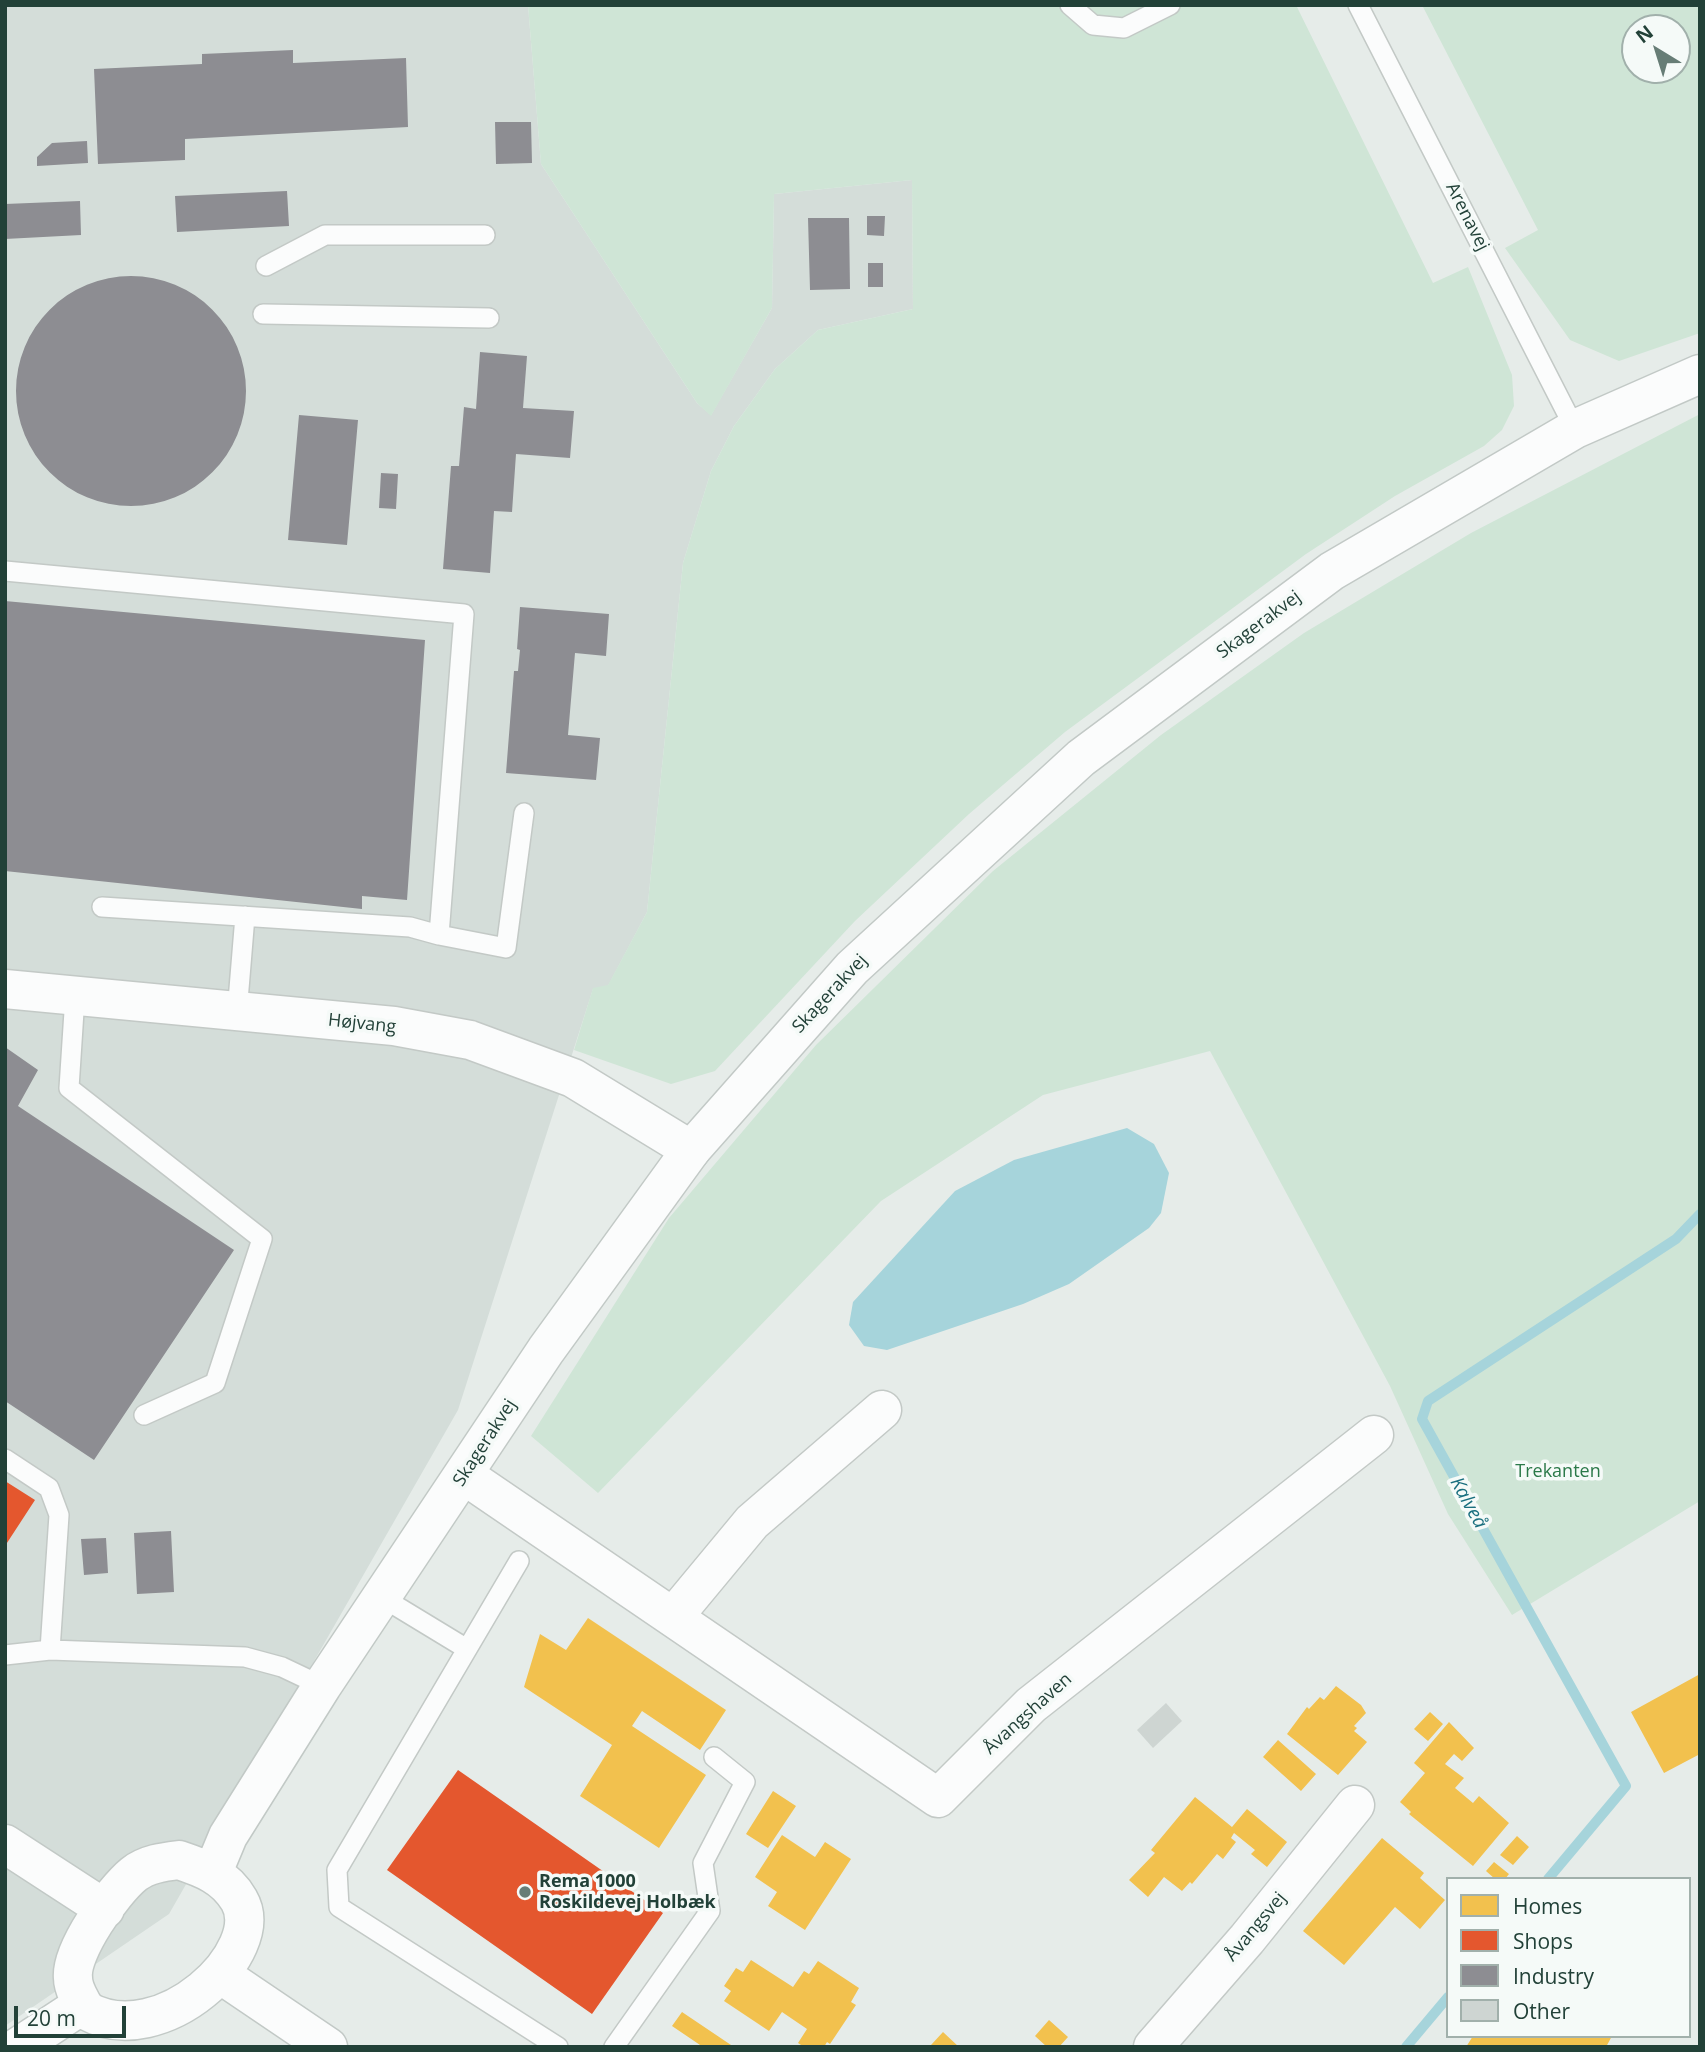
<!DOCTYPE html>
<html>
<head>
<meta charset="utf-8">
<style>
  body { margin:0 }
  #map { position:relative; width:1705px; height:2052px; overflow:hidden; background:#e6ece9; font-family:"Open Sans",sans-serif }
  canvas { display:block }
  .frame { position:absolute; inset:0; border:7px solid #224138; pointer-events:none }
  .legend { position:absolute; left:1446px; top:1877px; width:245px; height:161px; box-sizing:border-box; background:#f5faf8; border:2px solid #a1b0ab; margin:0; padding:9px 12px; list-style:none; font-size:21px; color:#224138 }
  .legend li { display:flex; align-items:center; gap:14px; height:35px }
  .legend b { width:35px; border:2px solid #a1b0ab }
  .north { position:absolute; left:1621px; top:14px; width:70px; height:70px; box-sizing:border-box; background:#f5faf8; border:2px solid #a1b0ab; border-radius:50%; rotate:322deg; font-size:19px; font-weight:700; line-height:28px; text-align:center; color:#224138 }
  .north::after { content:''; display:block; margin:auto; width:24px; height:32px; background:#677d76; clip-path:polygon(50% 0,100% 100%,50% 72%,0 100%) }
  .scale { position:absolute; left:14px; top:2006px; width:112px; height:32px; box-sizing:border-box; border:4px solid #224138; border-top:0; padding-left:9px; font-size:21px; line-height:24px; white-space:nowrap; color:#224138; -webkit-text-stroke:5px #f5faf8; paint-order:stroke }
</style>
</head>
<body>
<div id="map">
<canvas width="1705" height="2052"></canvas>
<div class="frame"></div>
<ul class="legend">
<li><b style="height:19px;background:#f2c14e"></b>Homes</li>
<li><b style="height:19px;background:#e4572e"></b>Shops</li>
<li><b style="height:19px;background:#8d8d92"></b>Industry</li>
<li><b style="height:19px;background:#ced5d2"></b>Other</li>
</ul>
<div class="north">N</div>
<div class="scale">20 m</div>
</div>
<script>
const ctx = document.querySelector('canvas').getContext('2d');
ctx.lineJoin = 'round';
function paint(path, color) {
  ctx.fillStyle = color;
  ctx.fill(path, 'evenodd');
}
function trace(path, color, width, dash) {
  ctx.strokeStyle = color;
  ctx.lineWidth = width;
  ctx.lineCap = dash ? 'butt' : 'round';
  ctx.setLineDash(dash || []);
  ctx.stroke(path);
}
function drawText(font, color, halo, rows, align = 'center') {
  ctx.font = font + ' "Open Sans",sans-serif';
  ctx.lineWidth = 7;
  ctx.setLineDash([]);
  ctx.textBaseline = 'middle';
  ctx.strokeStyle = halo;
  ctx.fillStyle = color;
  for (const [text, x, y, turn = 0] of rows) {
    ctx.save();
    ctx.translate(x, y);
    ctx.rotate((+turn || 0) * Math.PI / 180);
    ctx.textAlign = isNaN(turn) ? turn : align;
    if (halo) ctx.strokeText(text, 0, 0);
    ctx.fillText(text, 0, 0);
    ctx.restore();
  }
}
paint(new Path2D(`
  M 5,5 L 528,5 L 541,164 L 697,403 L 711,415 L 772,308 L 774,194 L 912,180 L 913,309 L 818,330 L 775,369 L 734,426 L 711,471 L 683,563 L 647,912 L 608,986 L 593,989 L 458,1410 L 169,1914 L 5,2026 Z`), '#d4ddd9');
paint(new Path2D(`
  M 528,5 L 1299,5 L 1297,7 L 1433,283 L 1468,267 L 1512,375 L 1514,406 L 1502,430 L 1484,446 L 1395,496 L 1306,554 L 1065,732 L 969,814 L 855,921 L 715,1071 L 671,1084 L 574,1050 L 593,988 L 608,985 L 647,912 L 683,563 L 711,471 L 734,426 L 775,369 L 818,330 L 913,309 L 912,180 L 774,194 L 772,308 L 711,416 L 697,403 L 541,164 Z
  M 1422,5 L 1700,5 L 1700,333 L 1619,361 L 1570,340 L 1505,248 L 1538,230 ZM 1677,28 L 1677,70 L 1635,70 L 1635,28 Z
  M 1700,414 L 1700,1501 L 1512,1615 L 1448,1514 L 1390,1386 L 1210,1051 L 1043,1095 L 881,1201 L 598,1493 L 531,1436 L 669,1218 L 816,1045 L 993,871 L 1161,735 L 1304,633 L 1471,533 Z`), '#cfe5d6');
paint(new Path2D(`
  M 1127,1128 L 1154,1144 L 1169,1173 L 1161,1213 L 1149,1228 L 1069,1284 L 1023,1304 L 887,1350 L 864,1346 L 849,1325 L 853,1302 L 955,1191 L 1014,1160 Z`), '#a6d4db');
paint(new Path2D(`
  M 588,1618 L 726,1710 L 700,1750 L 642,1711 L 632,1726 L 706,1775 L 659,1848 L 580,1796 L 612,1745 L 524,1687 L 540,1634 L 566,1650 Z
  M 1700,1674 L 1700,1754 L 1664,1773 L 1631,1712 Z
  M 1336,1686 L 1361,1705 L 1366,1713 L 1354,1726 L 1357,1728 L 1354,1731 L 1367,1742 L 1338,1775 L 1287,1734 L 1307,1707 L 1309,1709 L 1320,1697 L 1324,1700 Z
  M 1430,1712 L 1443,1724 L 1428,1741 L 1414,1729 Z
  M 1449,1722 L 1474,1748 L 1462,1761 L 1454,1754 L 1445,1764 L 1464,1778 L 1455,1788 L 1473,1803 L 1479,1796 L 1509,1823 L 1473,1866 L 1409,1814 L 1411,1812 L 1400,1802 L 1425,1773 L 1414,1763 Z
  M 1278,1740 L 1316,1774 L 1301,1791 L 1263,1757 Z
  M 773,1791 L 796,1806 L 768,1848 L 746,1834 Z
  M 1195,1797 L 1232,1827 L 1247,1809 L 1287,1842 L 1267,1867 L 1251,1854 L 1255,1850 L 1234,1833 L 1231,1838 L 1236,1842 L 1223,1859 L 1217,1854 L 1192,1884 L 1190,1882 L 1182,1891 L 1164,1877 L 1148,1897 L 1129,1880 L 1155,1853 L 1151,1850 Z
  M 782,1835 L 815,1857 L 825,1842 L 851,1859 L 805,1930 L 768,1906 L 777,1892 L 755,1877 Z
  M 1517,1836 L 1529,1847 L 1513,1865 L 1500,1855 Z
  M 1382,1838 L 1424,1873 L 1420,1878 L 1445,1900 L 1420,1929 L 1395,1907 L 1344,1965 L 1303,1931 Z
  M 1494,1862 L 1509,1874 L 1505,1879 L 1495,1879 L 1486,1871 Z
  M 751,1960 L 793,1987 L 804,1971 L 809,1974 L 818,1961 L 859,1988 L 851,2002 L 856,2005 L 830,2044 L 827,2042 L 824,2047 L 804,2047 L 798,2043 L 807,2029 L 782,2012 L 769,2031 L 724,2001 L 731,1991 L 724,1986 L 736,1968 L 743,1972 Z
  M 682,2012 L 734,2047 L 703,2047 L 672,2026 Z
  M 1049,2020 L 1068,2037 L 1059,2047 L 1047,2047 L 1035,2036 Z
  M 943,2032 L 959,2047 L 931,2045 Z
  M 1473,2036 L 1612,2036 L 1606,2047 L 1466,2047 Z`), '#f2c14e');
paint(new Path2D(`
  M 5,1481 L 35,1500 L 5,1546 Z
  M 458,1770 L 663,1913 L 592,2014 L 387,1870 Z`), '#e4572e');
paint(new Path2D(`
  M 293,50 L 293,63 L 406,58 L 408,127 L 185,139 L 185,160 L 98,164 L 94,69 L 202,64 L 202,54 Z
  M 495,122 L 531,122 L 532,163 L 496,164 Z
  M 87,141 L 88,163 L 37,166 L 37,157 L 52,143 Z
  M 287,191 L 289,226 L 177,232 L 175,196 Z
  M 80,201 L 81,235 L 5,239 L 5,204 Z
  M 867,216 L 885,216 L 884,236 L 867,235 Z
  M 808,218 L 849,218 L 850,289 L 810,290 Z
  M 868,263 L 883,263 L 883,287 L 868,287 Z
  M16 391a115 115 0 1 1 230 0a115 115 0 1 1-230 0Z
  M 480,352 L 527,356 L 523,408 L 574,411 L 570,458 L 516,454 L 512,512 L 494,511 L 490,573 L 443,569 L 451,466 L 459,466 L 464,407 L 476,409 Z
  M 299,415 L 358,420 L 347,545 L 288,540 Z
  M 381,473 L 398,474 L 396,509 L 379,508 Z
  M 5,601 L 425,640 L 407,900 L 362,896 L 362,909 L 5,871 Z
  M 520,607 L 609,614 L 606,656 L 575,653 L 568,735 L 600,738 L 596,780 L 506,773 L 514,671 L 518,671 L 520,650 L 517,649 Z
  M 5,1047 L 38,1070 L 18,1106 L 234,1250 L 94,1460 L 5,1401 Z
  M 171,1531 L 174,1592 L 137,1594 L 134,1533 Z
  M 106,1538 L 108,1573 L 84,1575 L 81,1539 Z`), '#8d8d92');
trace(new Path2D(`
  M 1548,1879 L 1626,1786 L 1422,1419 L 1428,1401 L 1676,1239 L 1700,1214
  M 1406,2047 L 1448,1997`), '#a6d4db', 10);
paint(new Path2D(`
  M 1166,1703 L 1182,1721 L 1153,1748 L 1137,1730 Z`), '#ced5d2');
const lane = new Path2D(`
  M 1070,5 L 1093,25 L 1124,28 L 1170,5
  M 1358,5 L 1575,429
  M 266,266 L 325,235 L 485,235
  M 263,314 L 489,318
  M 5,571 L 464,614 L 439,935 L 506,948 L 524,813
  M 102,907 L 410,927 L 439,935
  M 75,996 L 69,1088 L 262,1239 L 215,1383 L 144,1415
  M 237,1013 L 245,916
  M 5,1459 L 49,1488 L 59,1515 L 50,1650
  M 519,1561 L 337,1870 L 339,1907 L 558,2047
  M 383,1598 L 467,1649
  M 5,1655 L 50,1650 L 245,1657 L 282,1667 L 322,1686
  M 614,2047 L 710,1911 L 703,1863 L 745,1782 L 714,1757`);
const street = new Path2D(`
  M 5,989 L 394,1026 L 470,1040 L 573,1078 L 691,1150
  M 464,1475 L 938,1798 L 1031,1705 L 1374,1435
  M 674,1616 L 752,1522 L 882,1410
  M 1153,2047 L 1247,1939 L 1355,1805`);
const secondary = new Path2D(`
  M 5,1844 L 105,1909
  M 179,1860 C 203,1868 225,1876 239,1900 C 269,1951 162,2052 87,2011 C 81,2003 73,1988 73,1978 C 70,1951 113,1891 134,1874 C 147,1864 163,1862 179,1860 Z
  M 213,1872 L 228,1836 L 322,1686 L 546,1350 L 691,1150 L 852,968 L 1081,758 L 1332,571 L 1575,429 L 1700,374
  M 226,1978 L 328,2047
  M 18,2047 L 82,2005`);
trace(lane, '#c3c9c6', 22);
trace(street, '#c3c9c6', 41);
trace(secondary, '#c2c9c6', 41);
trace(lane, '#fbfcfc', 19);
trace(street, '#fbfcfc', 38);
trace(secondary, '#fbfcfc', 38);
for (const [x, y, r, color] of [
  [525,1892,7,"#677d76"]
]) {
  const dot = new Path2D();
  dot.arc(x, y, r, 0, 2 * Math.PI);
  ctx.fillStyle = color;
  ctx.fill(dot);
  trace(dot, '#f5faf8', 2.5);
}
drawText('18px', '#224138', '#f5faf8', [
  ["Arenavej",1467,217,63],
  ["Skagerakvej",1259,625,-37],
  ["Skagerakvej",830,994,-47],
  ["Højvang",362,1024,6],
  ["Skagerakvej",485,1443,-57],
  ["Åvangshaven",1028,1714,-42],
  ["Åvangsvej",1256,1927,-50]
]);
drawText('18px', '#2b7949', '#f5faf8', [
  ["Trekanten",1558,1472]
]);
drawText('bold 18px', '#224138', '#f5faf8', [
  ["Rema 1000",539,1882],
  ["Roskildevej Holbæk",539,1903]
], 'left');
drawText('italic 19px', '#1a6f7f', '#f5faf8', [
  ["Kalveå",1468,1503,61]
]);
</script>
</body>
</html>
